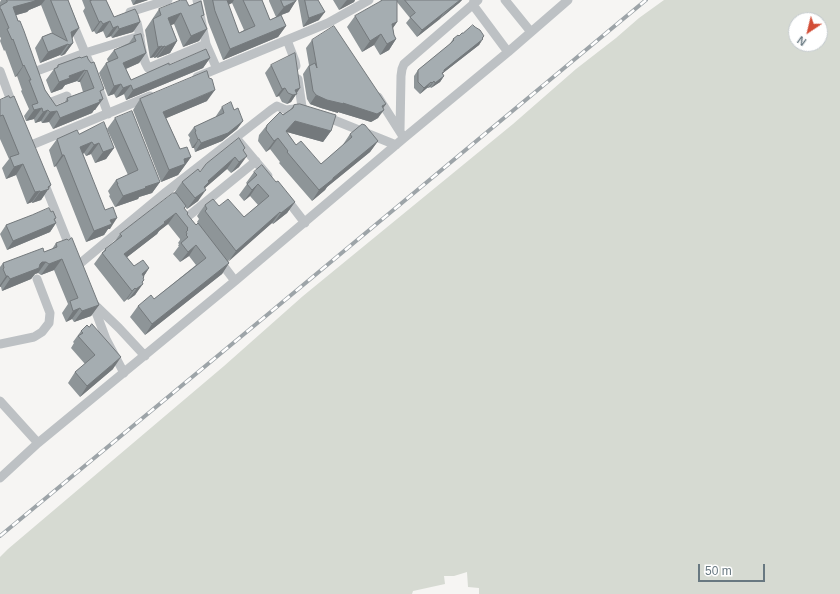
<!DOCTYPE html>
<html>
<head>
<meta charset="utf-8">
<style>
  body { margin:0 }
  #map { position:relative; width:840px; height:594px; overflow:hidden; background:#f6f5f3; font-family:Helvetica,sans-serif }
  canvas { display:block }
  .north { position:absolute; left:788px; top:12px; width:40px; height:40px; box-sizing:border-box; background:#fff; border:1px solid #c3c9cd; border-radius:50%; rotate:215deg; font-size:11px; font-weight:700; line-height:16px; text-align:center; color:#687881 }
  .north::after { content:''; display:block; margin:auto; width:14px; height:18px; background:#d34d36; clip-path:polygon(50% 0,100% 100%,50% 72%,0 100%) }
  .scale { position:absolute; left:698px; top:564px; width:67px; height:18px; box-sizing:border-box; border:2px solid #687881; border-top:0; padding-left:5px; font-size:12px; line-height:14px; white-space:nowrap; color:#687881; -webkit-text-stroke:3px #fff; paint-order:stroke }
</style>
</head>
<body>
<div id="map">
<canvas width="840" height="594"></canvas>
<div class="north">N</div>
<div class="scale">50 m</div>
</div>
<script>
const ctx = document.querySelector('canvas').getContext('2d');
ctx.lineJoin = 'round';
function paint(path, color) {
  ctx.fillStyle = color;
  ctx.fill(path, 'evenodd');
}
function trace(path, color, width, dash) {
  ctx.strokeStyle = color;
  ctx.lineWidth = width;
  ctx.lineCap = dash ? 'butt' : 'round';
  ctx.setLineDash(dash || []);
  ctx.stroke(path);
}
paint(new Path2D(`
  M 664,0 L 840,0 L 840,594 L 479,594 L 479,588 L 468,587 L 467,572 L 454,576 L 444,576 L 445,584 L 413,591 L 412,594 L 0,594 L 0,557 L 8,549 L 224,366 L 303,296 L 513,124 L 576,69 L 616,38 L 639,18 ZM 796,20 L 820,20 L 820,44 L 796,44 Z`), '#d6dad2');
trace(new Path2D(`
  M 63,0 L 91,67
  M 168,0 L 130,12 C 132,15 135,19 137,23 C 141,37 140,55 148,68 L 151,67 L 206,44
  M 197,0 L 206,44 L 217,69
  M 474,0 L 473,5 L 508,52
  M 505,0 L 531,32
  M 287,40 L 295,61 L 296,66
  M 0,71 L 14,109
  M 34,72 L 85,53 L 140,36
  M 197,77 L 328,23 L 369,0
  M 298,79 L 302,107
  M 99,89 L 108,114
  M 378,97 L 404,138
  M 43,99 L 45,102 L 49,103 L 67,96
  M 324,116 L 396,145
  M 400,130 L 401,76 L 402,69 L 404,64 L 478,0
  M 236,138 L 268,176
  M 29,146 L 150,96
  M 43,180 L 71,250
  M 285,197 L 305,223
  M 186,218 L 256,161
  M 219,260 L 235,281
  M 77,266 L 166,192 L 271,110 L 277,106 L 286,110 L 303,108
  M 91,299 L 106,339 L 124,373
  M 93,303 L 119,328 L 145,356
  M 0,344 L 34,337 L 42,332 L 49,323 L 50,313 L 37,279
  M 0,401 L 38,443
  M 0,478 L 38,443 L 235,281 L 404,138 L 508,52 L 568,0`), '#bdc1c4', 9);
const rail = new Path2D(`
  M 0,536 L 255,325 L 646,0`);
trace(rail, '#9da4a8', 4);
trace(rail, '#fff', 2.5, [8]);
paint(new Path2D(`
  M 1,0 L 68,0 L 79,28 L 72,38 L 73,43 L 65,54 L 61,56 L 60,55 L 40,63 L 35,48 L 42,37 L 52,33 L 41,5 L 29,10 L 27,12 L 16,15 L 45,90 L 56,106 L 65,102 L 67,98 L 83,92 L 80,82 L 78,82 L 77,81 L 65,85 L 62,89 L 51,93 L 46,80 L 54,69 L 56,68 L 58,65 L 80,57 L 101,94 L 95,110 L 94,110 L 92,113 L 53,129 L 49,122 L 42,123 L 41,121 L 35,123 L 34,119 L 26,121 L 24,116 L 29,109 L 21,91 L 22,90 L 17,76 L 15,77 L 5,50 L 4,51 L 0,41 L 1,38 L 0,37 L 0,2 Z
  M 82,0 L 106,0 L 114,17 L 140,22 L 133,32 L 112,38 L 111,36 L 106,38 L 103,31 L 96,34 L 94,31 L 92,32 L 83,11 L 85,8 Z
  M 131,0 L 148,0 L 133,5 Z
  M 203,0 L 262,0 L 270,20 L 276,17 L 269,1 L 269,0 L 296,0 L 289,12 L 281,15 L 286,26 L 278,37 L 223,60 L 208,22 ZM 232,3 L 244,30 L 239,33 L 228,5 Z
  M 298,0 L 318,0 L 319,20 L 303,27 Z
  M 333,0 L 355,0 L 354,2 L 339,10 Z
  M 381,0 L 462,0 L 459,3 L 417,37 L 406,23 L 410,18 L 397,2 L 397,22 L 393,28 L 394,35 L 396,39 L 389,50 L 380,55 L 374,45 L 362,52 L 347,27 L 355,16 L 380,2 Z
  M 189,6 L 202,18 L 207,29 L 199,41 L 183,47 L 174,24 L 171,25 L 177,41 L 170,53 L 157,58 L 157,57 L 154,58 L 154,57 L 150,58 L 145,30 L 159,9 Z
  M 134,36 L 146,53 L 139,63 L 126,69 L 131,80 L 169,65 L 210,58 L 203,68 L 126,100 L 124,94 L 116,98 L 114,94 L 108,96 L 99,73 L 106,63 L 108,62 L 107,59 L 114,50 L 129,43 Z
  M 459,36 L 484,36 L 479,45 L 443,73 L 443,74 L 444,76 L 440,82 L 431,88 L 430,87 L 428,88 L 427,88 L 420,94 L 414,88 L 414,76 L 418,70 L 449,45 L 453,39 Z
  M 312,40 L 386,104 L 383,108 L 378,118 L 371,122 L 338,112 L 338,113 L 321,108 L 310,104 L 307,99 L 303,74 L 309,65 L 306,48 Z
  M 271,65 L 297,93 L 291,102 L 287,104 L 282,102 L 279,96 L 276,97 L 265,73 Z
  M 140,99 L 207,101 L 166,118 L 180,149 L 191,157 L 178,175 L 161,182 L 133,110 Z
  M 0,100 L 51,185 L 41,200 L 32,203 L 32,202 L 27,204 L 16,175 L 6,179 L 2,168 L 9,159 L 0,139 Z
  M 294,105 L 331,131 L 323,142 L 287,132 L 296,145 L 321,164 L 342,146 L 350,134 L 378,141 L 370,152 L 327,187 L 325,190 L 312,201 L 279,163 L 280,162 L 270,149 L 266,152 L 258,141 L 259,135 L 267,125 L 290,110 Z
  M 222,107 L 234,110 L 243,121 L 237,129 L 222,141 L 195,152 L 194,148 L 192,148 L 189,140 L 190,138 L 188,135 L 194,127 L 216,117 L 216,116 Z
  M 115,118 L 160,182 L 152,193 L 139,197 L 138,199 L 115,207 L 109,196 L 110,195 L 108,191 L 116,180 L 128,175 L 107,129 Z
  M 79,134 L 114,148 L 106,159 L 95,163 L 91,154 L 86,156 L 84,153 L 83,154 L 110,229 L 108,229 L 104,235 L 86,242 L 56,166 L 54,167 L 49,150 L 57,139 Z
  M 243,151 L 239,167 L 231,173 L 227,169 L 205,188 L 198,201 L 187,209 L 185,207 L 184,208 L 187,215 L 196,225 L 198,223 L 197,222 L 199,219 L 197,216 L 205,205 L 219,206 L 244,217 L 258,205 L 250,196 L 244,201 L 239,195 L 247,184 L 246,183 L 254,172 L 276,182 L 295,202 L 287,213 L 273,224 L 272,223 L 228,261 L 229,263 L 222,274 L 145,335 L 130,317 L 138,306 L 154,299 L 196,265 L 189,256 L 180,262 L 173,254 L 179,246 L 178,246 L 179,244 L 178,243 L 180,240 L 180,239 L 168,224 L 159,231 L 157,234 L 127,257 L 134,266 L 149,268 L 144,276 L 142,283 L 135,295 L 128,300 L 127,299 L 124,302 L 94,264 L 105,249 L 115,241 L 120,234 L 174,193 L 182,182 L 200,172 Z
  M 32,215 L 55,220 L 56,223 L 50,232 L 7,250 L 0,234 L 6,225 L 31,216 Z
  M 56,243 L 99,305 L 91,316 L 74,322 L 72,319 L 66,322 L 62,313 L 68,304 L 54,270 L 41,275 L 38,273 L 35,274 L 31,279 L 2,291 L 1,287 L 0,287 L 0,267 L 3,263 L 44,252 L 52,249 Z
  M 81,331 L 113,369 L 80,397 L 68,383 L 75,372 L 85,364 L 71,348 L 74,343 L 73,342 Z`), '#8e9598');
paint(new Path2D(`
  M 34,0 L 45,0 L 41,5 L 29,10 L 27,12 L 6,18 L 13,7 Z
  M 136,0 L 148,0 L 133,5 Z
  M 225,0 L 234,0 L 232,3 L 219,9 Z
  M 347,0 L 355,0 L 354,2 L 339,10 L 346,1 Z
  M 460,0 L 462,0 L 459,3 L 440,19 L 445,13 Z
  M 296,1 L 289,12 L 276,17 L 284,7 Z
  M 325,12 L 319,20 L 303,27 L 309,18 Z
  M 444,12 L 440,19 L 417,37 L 422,30 Z
  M 181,13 L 174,24 L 160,29 L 168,18 Z
  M 101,21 L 94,31 L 92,32 L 99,22 Z
  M 110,21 L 103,31 L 96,34 L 103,24 Z
  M 140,22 L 133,32 L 112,38 L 119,29 Z
  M 397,22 L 390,32 L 392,24 Z
  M 118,26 L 111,36 L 106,38 L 113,28 Z
  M 286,26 L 278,37 L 223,60 L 230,49 Z
  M 79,28 L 71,40 L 71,32 Z
  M 207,29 L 199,41 L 183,47 L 191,36 Z
  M 381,34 L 374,45 L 362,52 L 370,41 Z
  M 484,36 L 480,42 L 483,39 L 479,45 L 443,73 L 440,77 L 444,70 Z
  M 396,39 L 389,50 L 380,55 L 387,44 Z
  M 177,41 L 170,53 L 157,58 L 165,47 Z
  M 73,43 L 65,54 L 61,56 L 69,45 Z
  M 68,44 L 60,55 L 40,63 L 48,52 Z
  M 162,46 L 154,57 L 150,58 L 158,47 Z
  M 165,46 L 157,57 L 154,58 L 162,47 Z
  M 146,53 L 139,63 L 116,73 L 123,63 Z
  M 210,58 L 203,68 L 126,100 L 133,90 Z
  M 24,65 L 17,76 L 15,77 L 23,66 Z
  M 85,70 L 77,81 L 65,85 L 62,89 L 51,93 L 59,82 L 69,76 Z
  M 87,70 L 80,82 L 78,82 L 86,71 Z
  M 444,76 L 440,82 L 431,88 L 435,83 Z
  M 434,81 L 430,87 L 428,88 L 432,83 Z
  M 431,82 L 427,88 L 420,94 L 424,88 Z
  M 121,84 L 114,94 L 108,96 L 114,86 Z
  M 131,85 L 124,94 L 116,98 L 123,88 Z
  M 285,88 L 279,96 L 276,97 L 282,89 Z
  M 300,88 L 291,102 L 287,104 L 295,90 Z
  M 215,90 L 207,101 L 155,123 L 163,112 Z
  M 316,95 L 343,103 L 382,106 L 386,104 L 380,112 L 384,110 L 378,118 L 371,122 L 338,112 L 338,113 L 321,108 L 310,104 Z
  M 103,99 L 95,110 L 94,110 L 92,113 L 53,129 L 60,118 Z
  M 42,108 L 34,119 L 26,121 L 34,110 Z
  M 48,110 L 41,121 L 35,123 L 43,112 Z
  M 57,111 L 49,122 L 42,123 L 50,112 Z
  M 243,121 L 237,129 L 222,141 L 195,152 L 201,143 Z
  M 295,121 L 331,131 L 323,142 L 287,132 L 280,140 L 286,131 Z
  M 278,138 L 270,149 L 266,152 L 274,141 Z
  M 199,139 L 194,148 L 192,148 L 198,140 Z
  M 378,141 L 370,152 L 327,187 L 325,190 L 312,201 L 319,190 L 333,178 Z
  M 92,142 L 84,153 L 72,159 L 80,147 Z
  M 99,143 L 91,154 L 86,156 L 94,145 Z
  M 114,148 L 106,159 L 95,163 L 103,152 Z
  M 62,155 L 64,155 L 56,166 L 54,167 Z
  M 247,156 L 239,167 L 231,173 L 239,162 Z
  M 191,157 L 178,175 L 161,182 L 169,170 L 184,159 Z
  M 235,157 L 227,169 L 205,188 L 201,194 L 206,190 L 198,201 L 187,209 L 208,181 Z
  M 23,164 L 16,175 L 6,179 L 14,167 Z
  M 160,182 L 152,193 L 139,197 L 138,199 L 115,207 L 123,196 L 145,187 Z
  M 258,184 L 250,196 L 244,201 L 252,190 Z
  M 51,185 L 41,200 L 32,203 L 40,192 L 48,187 Z
  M 40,191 L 32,202 L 27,204 L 35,192 Z
  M 295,202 L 287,213 L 273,224 L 281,213 Z
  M 280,212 L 272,223 L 228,262 L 236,251 Z
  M 176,213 L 168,224 L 159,231 L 157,234 L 117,265 L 124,254 Z
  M 56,218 L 51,225 L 56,223 L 50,232 L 7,250 L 13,241 Z
  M 117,218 L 110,229 L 108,229 L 104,235 L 86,242 L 94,231 L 110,220 Z
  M 196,245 L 189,256 L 180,262 L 188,252 Z
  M 62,259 L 54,270 L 41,275 L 49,264 Z
  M 42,262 L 46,262 L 38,273 L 35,274 L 31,279 L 2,291 L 10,279 L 40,264 Z
  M 229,263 L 222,274 L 145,335 L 152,324 Z
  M 149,268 L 142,279 L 142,274 Z
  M 6,276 L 8,276 L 0,287 L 0,285 Z
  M 144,280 L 140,286 L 143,284 L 135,295 L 128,300 L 142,282 Z
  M 135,288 L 127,299 L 124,302 L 132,291 Z
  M 99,305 L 91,316 L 74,322 L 82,311 Z
  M 80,308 L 72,319 L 66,322 L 73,311 Z
  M 121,357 L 113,369 L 80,397 L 87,386 Z`), '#74797c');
const building = new Path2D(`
  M 7,0 L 35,0 L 35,1 L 13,7 L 18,21 L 20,21 L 24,31 L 45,90 L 56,106 L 68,101 L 67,98 L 94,88 L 87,70 L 86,71 L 85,70 L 69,76 L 70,78 L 59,82 L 54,69 L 58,67 L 58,65 L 80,57 L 81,58 L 87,56 L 88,59 L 91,63 L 94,62 L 104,89 L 100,91 L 103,99 L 99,100 L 100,102 L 60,118 L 57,111 L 50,112 L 48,110 L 43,112 L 42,108 L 34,110 L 32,105 L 38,103 L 29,80 L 31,80 L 24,65 L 23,66 L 13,39 L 12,40 L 7,29 L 9,28 L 1,9 L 0,9 L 0,6 L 7,2 Z
  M 51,0 L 68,0 L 79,28 L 71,32 L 73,43 L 69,45 L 68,44 L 48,52 L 42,37 L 52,33 L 67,41 Z
  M 93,0 L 106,0 L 114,17 L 135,9 L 138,15 L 140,22 L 119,29 L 118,26 L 113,28 L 110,21 L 103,24 L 101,21 L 99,22 L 90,1 Z
  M 181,0 L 186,0 L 189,6 L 201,1 L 204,15 L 201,16 L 207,29 L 191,36 L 181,13 L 168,18 L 177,41 L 165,47 L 165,46 L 162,47 L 162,46 L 158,47 L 153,19 L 161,15 L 159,9 Z
  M 213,0 L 227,0 L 239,33 L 255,26 L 243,0 L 262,0 L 270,20 L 281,15 L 286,26 L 230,49 L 215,11 Z
  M 281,0 L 296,0 L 296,1 L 284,7 Z
  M 305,0 L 318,0 L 325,12 L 309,18 Z
  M 383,0 L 397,0 L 397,22 L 392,24 L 394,35 L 396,39 L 387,44 L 381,34 L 370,41 L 355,16 Z
  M 405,0 L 460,0 L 422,30 L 410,17 L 415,13 Z
  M 473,25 L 475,27 L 480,30 L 484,36 L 482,38 L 483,39 L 444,70 L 444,72 L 442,73 L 444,76 L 435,83 L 434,81 L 432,83 L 431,82 L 424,88 L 418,82 L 418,70 L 451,43 L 454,40 L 453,39 L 458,35 L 459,36 L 462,33 L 463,33 Z
  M 334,26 L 386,104 L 382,106 L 384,110 L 377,114 L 343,103 L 344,104 L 327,100 L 316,95 L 313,91 L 309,66 L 315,63 L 317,68 L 312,40 Z
  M 141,34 L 146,53 L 123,63 L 131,80 L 169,63 L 169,65 L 206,49 L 210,58 L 133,90 L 131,85 L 123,88 L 121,84 L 114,86 L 106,63 L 118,58 L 114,50 L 136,41 L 134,36 Z
  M 295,53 L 300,88 L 295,90 L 297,94 L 293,95 L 288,93 L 285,88 L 282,89 L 271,65 Z
  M 207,71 L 209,78 L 212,79 L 215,90 L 163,112 L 180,149 L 187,147 L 191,157 L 184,159 L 185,164 L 169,170 L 140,99 Z
  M 9,96 L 10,98 L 14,96 L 51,185 L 48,187 L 49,189 L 40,192 L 40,191 L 35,192 L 23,164 L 14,167 L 10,157 L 19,154 L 3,115 L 0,116 L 0,100 Z
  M 231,102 L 234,110 L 238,108 L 243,121 L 228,133 L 201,143 L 199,139 L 198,140 L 195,132 L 196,131 L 194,127 L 224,113 L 222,107 Z
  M 300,104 L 336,115 L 331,131 L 295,121 L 286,131 L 296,145 L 301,141 L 321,164 L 352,137 L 350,134 L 362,124 L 365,125 L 378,141 L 333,178 L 333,179 L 319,190 L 287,152 L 288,151 L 278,138 L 274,141 L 266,130 L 267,125 L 280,112 L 283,115 L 293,108 L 294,105 Z
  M 132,111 L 160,182 L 145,187 L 146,188 L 123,196 L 117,184 L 118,184 L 116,180 L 138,170 L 115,118 Z
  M 104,122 L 114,148 L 103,152 L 99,143 L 94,145 L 92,142 L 80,147 L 105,210 L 113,207 L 117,218 L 110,220 L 112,224 L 94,231 L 64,155 L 62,155 L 57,139 L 77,130 L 79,134 Z
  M 239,138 L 245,148 L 243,150 L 247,156 L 239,162 L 235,157 L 208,181 L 209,182 L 204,187 L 206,190 L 195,198 L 182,182 L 198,169 L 200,172 L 206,164 Z
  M 262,165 L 276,182 L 278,181 L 295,202 L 281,213 L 280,212 L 236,251 L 205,211 L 207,209 L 205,205 L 213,199 L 219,206 L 228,199 L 244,217 L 269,196 L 258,184 L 252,190 L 247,184 L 257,175 L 254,172 Z
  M 173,193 L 176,193 L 186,206 L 184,208 L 188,213 L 187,214 L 196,225 L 198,223 L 229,263 L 152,324 L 138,306 L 151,295 L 154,299 L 206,258 L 196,245 L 188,252 L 181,243 L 188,237 L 186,235 L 187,234 L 186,232 L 188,230 L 187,229 L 188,228 L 176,213 L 164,222 L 165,223 L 124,254 L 134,266 L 143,260 L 149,268 L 142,274 L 144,277 L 143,278 L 144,280 L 142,282 L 143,284 L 136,289 L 135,288 L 132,291 L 102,253 L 106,250 L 105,249 L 122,236 L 120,234 Z
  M 49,208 L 51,212 L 53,211 L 56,218 L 54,219 L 56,223 L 13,241 L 6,225 L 32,215 Z
  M 72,238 L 99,305 L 82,311 L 80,308 L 73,311 L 70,301 L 78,298 L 62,259 L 49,264 L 46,262 L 42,262 L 40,264 L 39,268 L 10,279 L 8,276 L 6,276 L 3,269 L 4,268 L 3,263 L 43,248 L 44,252 L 57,247 L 56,243 L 67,239 L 68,240 Z
  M 92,324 L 121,357 L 87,386 L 75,372 L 95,355 L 78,336 L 83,333 L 81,331 L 87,325 L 89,327 Z`);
paint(building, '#a5adb1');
trace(building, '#74797c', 1);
</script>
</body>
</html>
